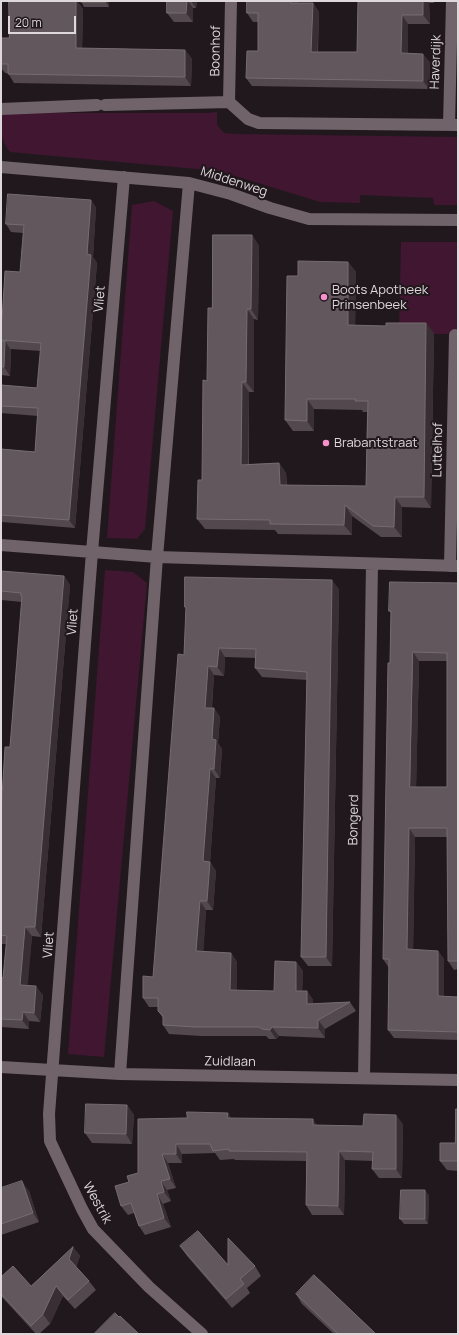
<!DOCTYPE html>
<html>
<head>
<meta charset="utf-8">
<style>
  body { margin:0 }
  #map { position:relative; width:459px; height:1335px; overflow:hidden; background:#21181d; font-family:Manrope,sans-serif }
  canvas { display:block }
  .frame { position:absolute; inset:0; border:2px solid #dfd8db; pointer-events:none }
  .scale { position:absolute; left:8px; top:16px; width:68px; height:18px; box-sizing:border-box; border:2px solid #dfd8db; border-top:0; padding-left:5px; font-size:12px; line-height:14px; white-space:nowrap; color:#dfd8db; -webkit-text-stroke:3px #21181d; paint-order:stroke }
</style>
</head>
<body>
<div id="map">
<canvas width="459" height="1335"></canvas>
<div class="frame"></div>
<div class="scale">20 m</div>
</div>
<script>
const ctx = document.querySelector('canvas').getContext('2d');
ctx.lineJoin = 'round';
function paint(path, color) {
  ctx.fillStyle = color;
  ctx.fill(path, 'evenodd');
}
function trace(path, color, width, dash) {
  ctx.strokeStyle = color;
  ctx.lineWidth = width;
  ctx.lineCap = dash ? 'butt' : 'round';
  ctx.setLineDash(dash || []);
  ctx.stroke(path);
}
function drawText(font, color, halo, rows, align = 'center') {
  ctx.font = font + ' Manrope,sans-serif';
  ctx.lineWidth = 4;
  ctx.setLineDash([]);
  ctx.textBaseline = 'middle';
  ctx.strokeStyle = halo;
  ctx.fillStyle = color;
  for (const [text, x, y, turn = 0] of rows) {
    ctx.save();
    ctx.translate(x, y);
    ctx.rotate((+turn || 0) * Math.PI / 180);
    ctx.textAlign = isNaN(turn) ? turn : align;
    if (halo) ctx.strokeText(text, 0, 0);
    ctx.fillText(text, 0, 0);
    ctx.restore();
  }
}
paint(new Path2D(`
  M 217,112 L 217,125 L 224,133 L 237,134 L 458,137 L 458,205 L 434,205 L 433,198 L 360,195 L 360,203 L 320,202 L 219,171 L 10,152 C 0,140 1,129 1,113 L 206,113 Z
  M 154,201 L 173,211 L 145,529 L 137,539 L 107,538 L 132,205 Z
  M 401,242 L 458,242 L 458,334 L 399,334 Z
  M 105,570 L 133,572 L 147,583 L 104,1057 L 68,1054 Z`), '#411631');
trace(new Path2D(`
  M 229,102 L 231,1
  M 105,105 L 229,102 L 248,119 L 259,123 L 458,125
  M 1,109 L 97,105
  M 449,125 L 452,1
  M 1,167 L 189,183 L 231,194 L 270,208 L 309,219 L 458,220
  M 124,177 L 92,552 L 49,1114 L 50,1141 L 82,1209 L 93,1229 L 149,1287 L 202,1334
  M 1,545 L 157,557 L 458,566
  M 450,566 L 455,335
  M 1,1067 L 120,1074 L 458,1080
  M 120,1074 L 157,557 L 189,183
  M 364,1078 L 372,564`), '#70646a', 12);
paint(new Path2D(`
  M 8,1 L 77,1 L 83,9 L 82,48 L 185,50 L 192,59 L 191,86 L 14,83 L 8,73 L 5,73 L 1,68 L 1,38 L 9,38 L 9,3 Z
  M 81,1 L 109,1 L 109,7 L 84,7 Z
  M 167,1 L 197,1 L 196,8 L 193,8 L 193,22 L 174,22 L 167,13 Z
  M 247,1 L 298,1 L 298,3 L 313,3 L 319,12 L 318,52 L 357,52 L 358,1 L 434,1 L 434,3 L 429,3 L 430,24 L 408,24 L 408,53 L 430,62 L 429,89 L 252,86 L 246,78 L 258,51 L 258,22 L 253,22 L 247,13 Z
  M 91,200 L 96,208 L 93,257 L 97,263 L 75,528 L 2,522 L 2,526 L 1,526 L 1,449 L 35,452 L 38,416 L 1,413 L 1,385 L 37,388 L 41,351 L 11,349 L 11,350 L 10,376 L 1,375 L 1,320 L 2,320 L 20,272 L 23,233 L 11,232 L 6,224 Z
  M 252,235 L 259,246 L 258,320 L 254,319 L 254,392 L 249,392 L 249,464 L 279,463 L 286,473 L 287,485 L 366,486 L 367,412 L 363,412 L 362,410 L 314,409 L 314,431 L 293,431 L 285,420 L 298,276 L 348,262 L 356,272 L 355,325 L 434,333 L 431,508 L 402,507 L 402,537 L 381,537 L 352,516 L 352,535 L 278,534 L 275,530 L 205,529 L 197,519 L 202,480 L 212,308 Z
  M 1,571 L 64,576 L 70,585 L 41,937 L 32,936 L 27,986 L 43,995 L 40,1022 L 29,1021 L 29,1029 L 1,1027 L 1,977 L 3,978 L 6,944 L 1,944 L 1,813 L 10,747 L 22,602 L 1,600 Z
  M 458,583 L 458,969 L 454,970 L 448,961 L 447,837 L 415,837 L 413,950 L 438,951 L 444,959 L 444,997 L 458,997 L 458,1040 L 394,1038 L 388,1030 L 389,968 L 383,959 L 391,613 L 389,611 ZM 419,661 L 447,661 L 447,787 L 416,787 Z
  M 339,589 L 332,966 L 308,966 L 301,957 L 307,680 L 262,677 L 255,668 L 256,658 L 225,657 L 224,676 L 214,675 L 212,708 L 214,708 L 220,717 L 218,743 L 222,749 L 220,778 L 216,778 L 210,862 L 216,871 L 213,910 L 206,910 L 203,952 L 231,953 L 237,962 L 237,991 L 274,991 L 296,962 L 303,971 L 302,991 L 307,991 L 313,1000 L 313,1004 L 350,1002 L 356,1011 L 325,1029 L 325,1038 L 279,1036 L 276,1039 L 269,1039 L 266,1036 L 201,1036 L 169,1034 L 163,1025 L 163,1018 L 158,1011 L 158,1007 L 149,1007 L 143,998 L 153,977 L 184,655 L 186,608 L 185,607 Z
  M 127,1105 L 134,1115 L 132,1144 L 92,1143 L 85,1133 Z
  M 458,1109 L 458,1171 L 447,1170 L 440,1161 L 455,1143 Z
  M 231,1118 L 317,1125 L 363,1126 L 403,1124 L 402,1178 L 379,1178 L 372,1169 L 373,1161 L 345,1160 L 344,1215 L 312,1215 L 306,1205 L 306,1161 L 235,1160 L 234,1159 L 220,1160 L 215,1153 L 182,1154 L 182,1163 L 168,1163 L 176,1188 L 167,1190 L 171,1201 L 163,1204 L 171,1227 L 145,1235 L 139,1226 L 134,1213 L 128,1215 L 121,1206 L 129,1182 L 138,1173 L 138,1119 Z
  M 1,1188 L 29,1191 L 39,1222 L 1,1235 Z
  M 429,1195 L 428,1224 L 404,1224 L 400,1219 Z
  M 180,1246 L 228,1265 L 255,1266 L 261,1276 L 247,1288 L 250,1293 L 232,1308 L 187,1256 Z
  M 73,1247 L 80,1256 L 76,1267 L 89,1281 L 96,1290 L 75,1309 L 63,1296 L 50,1324 L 39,1334 L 36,1334 L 1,1296 L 1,1277 L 31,1286 Z
  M 314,1275 L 376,1334 L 334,1334 L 302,1304 L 296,1294 Z`), '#53484d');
paint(new Path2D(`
  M 76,1 L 77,1 L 83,9 L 82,57 L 76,48 Z
  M 106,1 L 109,1 L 109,7 L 106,2 Z
  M 187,1 L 188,1 L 193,8 L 193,22 L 186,13 Z
  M 191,1 L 197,1 L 196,8 Z
  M 291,1 L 298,1 L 298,12 L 291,3 Z
  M 423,1 L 428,1 L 429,3 L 430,24 L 423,15 Z
  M 313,3 L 319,12 L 317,61 L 311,52 Z
  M 402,15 L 408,24 L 408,62 L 401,53 Z
  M 185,50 L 192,59 L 191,86 L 185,77 Z
  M 423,54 L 430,62 L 429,89 L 423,81 Z
  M 91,200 L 96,208 L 93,257 L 97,263 L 75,528 L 69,520 Z
  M 252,235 L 259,246 L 258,320 L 251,309 Z
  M 348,262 L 356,272 L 355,336 L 348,325 Z
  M 247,309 L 254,319 L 254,392 L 246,382 Z
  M 426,323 L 434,333 L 431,508 L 424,497 Z
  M 5,341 L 11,350 L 10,376 L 4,367 Z
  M 242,382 L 249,392 L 248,475 L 241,465 Z
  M 307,399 L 314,409 L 314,431 L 307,421 Z
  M 279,463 L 286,473 L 287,495 L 280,485 Z
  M 395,497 L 402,507 L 402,537 L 394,527 Z
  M 345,505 L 352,516 L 352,535 L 344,525 Z
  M 64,576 L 70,585 L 41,937 L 35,927 Z
  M 332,580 L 339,589 L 332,966 L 326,957 Z
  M 219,648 L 225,657 L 224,676 L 217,667 Z
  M 413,652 L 419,661 L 416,795 L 410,787 Z
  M 208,666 L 214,675 L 211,717 L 205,708 Z
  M 214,708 L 220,717 L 218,743 L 222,749 L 220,778 L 214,769 L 212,739 Z
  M 210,769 L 216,778 L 210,862 L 216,871 L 213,910 L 207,901 L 203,861 Z
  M 409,828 L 415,837 L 413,958 L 407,949 Z
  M 200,901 L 206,910 L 203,960 L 196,951 Z
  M 25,927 L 32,936 L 27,994 L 20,985 Z
  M 438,951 L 444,959 L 444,1005 L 438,996 Z
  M 231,953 L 237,962 L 237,1000 L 230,990 Z
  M 296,962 L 303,971 L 302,1000 L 296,991 Z
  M 36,986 L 43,995 L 40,1022 L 34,1013 Z
  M 307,991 L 313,1000 L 313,1013 L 307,1004 Z
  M 23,1012 L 29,1021 L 29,1029 L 22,1020 Z
  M 318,1020 L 325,1029 L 325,1038 L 318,1028 Z
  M 272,1027 L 279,1036 L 276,1039 L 270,1030 Z
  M 127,1105 L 134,1115 L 132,1144 L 126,1134 Z
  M 228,1113 L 234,1122 L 227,1118 Z
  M 396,1115 L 403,1124 L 402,1178 L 396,1169 Z
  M 313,1119 L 319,1128 L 313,1125 Z
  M 176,1144 L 182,1154 L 182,1163 L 176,1154 Z
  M 339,1151 L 345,1160 L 344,1215 L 338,1206 Z
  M 162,1154 L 168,1163 L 176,1188 L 170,1179 Z
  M 22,1181 L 29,1191 L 39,1222 L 33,1213 Z
  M 161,1181 L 167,1190 L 171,1201 L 164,1192 Z
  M 425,1190 L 429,1195 L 428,1224 L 425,1219 Z
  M 157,1194 L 163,1204 L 171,1227 L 164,1218 Z
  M 73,1247 L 80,1256 L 75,1268 L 69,1259 Z
  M 56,1286 L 63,1296 L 50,1324 L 43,1314 Z`), '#382e33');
const building = new Path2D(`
  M 9,1 L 76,1 L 76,48 L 185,50 L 185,77 L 8,74 L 8,64 L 1,64 L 1,38 L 9,38 Z
  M 81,1 L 106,1 L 106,2 L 81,2 Z
  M 167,1 L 187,1 L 186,13 L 167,13 Z
  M 247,1 L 291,1 L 291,3 L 313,3 L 311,52 L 357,52 L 358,1 L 423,1 L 423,15 L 402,15 L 401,53 L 423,54 L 423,81 L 246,78 L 247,51 L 258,51 L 258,13 L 247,13 Z
  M 8,194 L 91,200 L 87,254 L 91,255 L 69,520 L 1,515 L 1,449 L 35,452 L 38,408 L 1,406 L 1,385 L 37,388 L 41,343 L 1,340 L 1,320 L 2,320 L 5,271 L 20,272 L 24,225 L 6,224 Z
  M 213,235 L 252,235 L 251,309 L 247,309 L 246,382 L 242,382 L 241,465 L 279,463 L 280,485 L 366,486 L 368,401 L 355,401 L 356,399 L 307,399 L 307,421 L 285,420 L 287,276 L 298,276 L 298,261 L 348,262 L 348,325 L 386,326 L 386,323 L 426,323 L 424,497 L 395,497 L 394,527 L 373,526 L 345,505 L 344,525 L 270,524 L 270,520 L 197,519 L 198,480 L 202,480 L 203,380 L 207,381 L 208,308 L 212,308 Z
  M 1,341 L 5,341 L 4,367 L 1,367 Z
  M 1,571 L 64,576 L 35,927 L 25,927 L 20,985 L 36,986 L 34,1013 L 23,1012 L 22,1020 L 1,1019 L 1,977 L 3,978 L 7,936 L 1,935 L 1,813 L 5,747 L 10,747 L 22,596 L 21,596 L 21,593 L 1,591 Z
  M 185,577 L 332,580 L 326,957 L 301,957 L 307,672 L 255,668 L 256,649 L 219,648 L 217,667 L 208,666 L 205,708 L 214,708 L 212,739 L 216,740 L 214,769 L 210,769 L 203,861 L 210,862 L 207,901 L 200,901 L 196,951 L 231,953 L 230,990 L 274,991 L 275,961 L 296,962 L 296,991 L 307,991 L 307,1004 L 350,1002 L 318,1020 L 318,1028 L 272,1027 L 270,1030 L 262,1029 L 259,1027 L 195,1027 L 163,1025 L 163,1016 L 158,1011 L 158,998 L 143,998 L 143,976 L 153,977 L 178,654 L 184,655 L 186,607 L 185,607 Z
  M 390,582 L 458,583 L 458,961 L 448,961 L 447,828 L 409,828 L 407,949 L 438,951 L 438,996 L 458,997 L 458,1032 L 388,1030 L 389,959 L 383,959 L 388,663 L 390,663 L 391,611 L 389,611 ZM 413,652 L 447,653 L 447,787 L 410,787 Z
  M 86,1104 L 127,1105 L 126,1134 L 85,1133 Z
  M 456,1109 L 458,1109 L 458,1161 L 440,1161 L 440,1143 L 455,1143 Z
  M 187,1112 L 228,1113 L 227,1118 L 313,1119 L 313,1125 L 363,1126 L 364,1114 L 396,1115 L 396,1169 L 372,1169 L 373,1152 L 339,1151 L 338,1206 L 306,1205 L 307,1152 L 229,1151 L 229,1149 L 213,1151 L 210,1144 L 176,1144 L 176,1154 L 162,1154 L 170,1179 L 161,1181 L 164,1192 L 157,1194 L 164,1218 L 139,1226 L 131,1203 L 121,1206 L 115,1186 L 129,1182 L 127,1176 L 138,1173 L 138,1119 L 187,1118 Z
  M 22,1181 L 33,1213 L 1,1224 L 1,1188 Z
  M 401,1190 L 425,1190 L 425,1219 L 400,1219 Z
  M 198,1231 L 228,1265 L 228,1238 L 255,1266 L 240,1279 L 244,1284 L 226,1299 L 180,1246 Z
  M 73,1247 L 69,1259 L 89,1281 L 68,1300 L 56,1286 L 43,1314 L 31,1326 L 1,1294 L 1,1277 L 13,1266 L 31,1286 Z
  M 314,1275 L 376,1334 L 338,1334 L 296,1294 Z
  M 115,1313 L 119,1317 L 120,1316 L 139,1334 L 94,1334 Z`);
paint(building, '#62575c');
trace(building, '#756c70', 1);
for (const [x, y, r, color] of [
  [324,297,4,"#f890cc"],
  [326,443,4,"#f890cc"]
]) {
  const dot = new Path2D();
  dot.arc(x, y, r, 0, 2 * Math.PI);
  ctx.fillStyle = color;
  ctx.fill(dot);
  trace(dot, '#21181d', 1.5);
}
drawText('13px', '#dfd8db', '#21181d', [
  ["Boonhof",216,51,-89],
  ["Haverdijk",436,62,-88],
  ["Middenweg",234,182,18],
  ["Vliet",100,299,-85],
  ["Luttelhof",438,450,-89],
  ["Vliet",73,622,-86],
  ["Bongerd",354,820,-89],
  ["Vliet",49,945,-86],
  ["Zuidlaan",230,1062,1],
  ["Westrik",97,1203,61]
]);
drawText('13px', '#dfd8db', '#21181d', [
  ["Boots Apotheek",332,290],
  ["Prinsenbeek",332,305],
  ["Brabantstraat",334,443]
], 'left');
</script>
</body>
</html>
